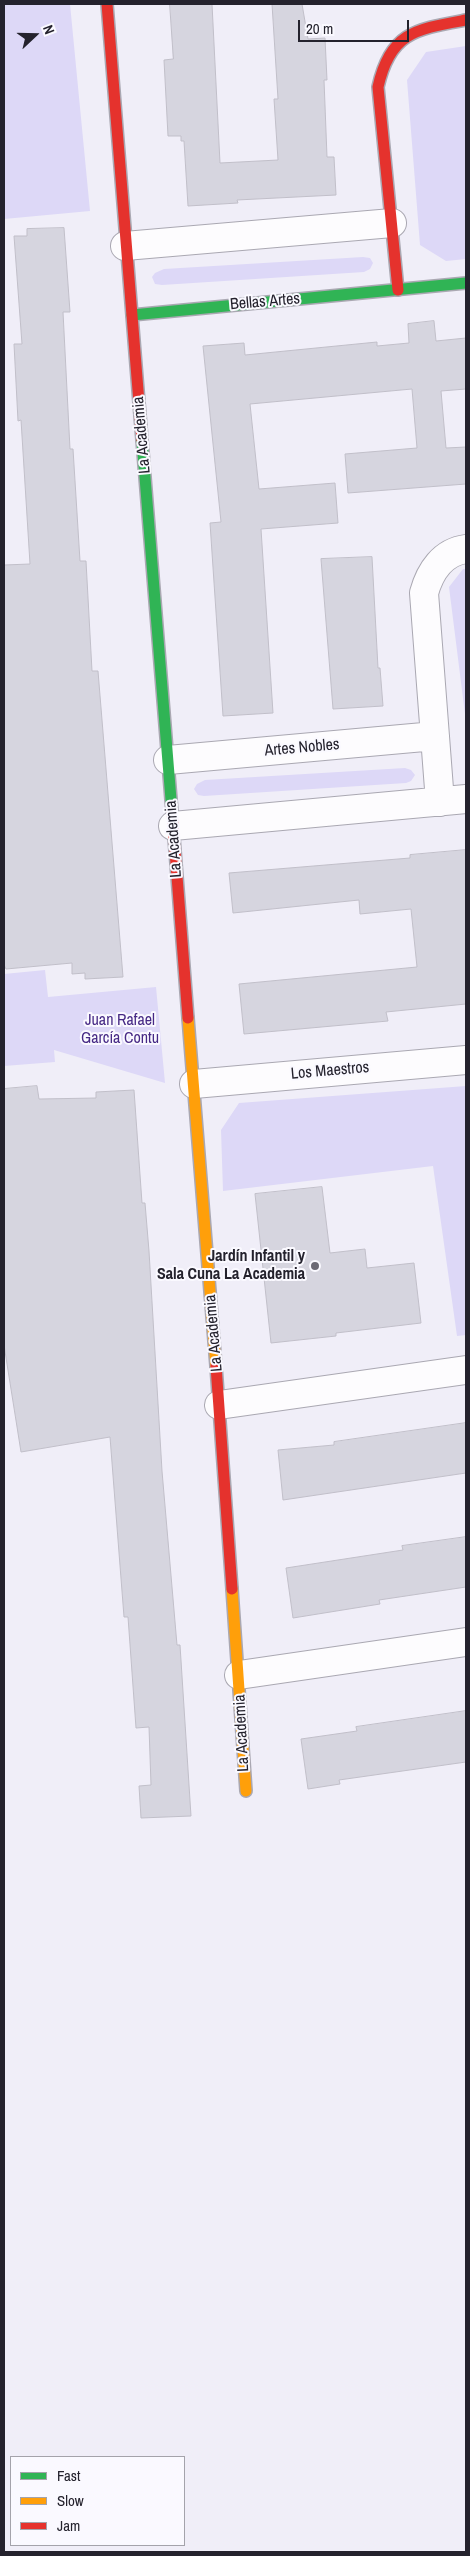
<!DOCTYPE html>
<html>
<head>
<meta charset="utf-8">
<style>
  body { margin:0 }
  #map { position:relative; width:470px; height:2556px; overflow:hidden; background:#f0eef8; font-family:"Archivo Narrow",sans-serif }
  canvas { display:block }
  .frame { position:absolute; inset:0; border:5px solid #24222d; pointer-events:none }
  .legend { position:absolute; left:10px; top:2456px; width:175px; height:90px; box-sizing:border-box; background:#faf9ff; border:1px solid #a4a3ab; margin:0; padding:6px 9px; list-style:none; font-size:15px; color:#24222d }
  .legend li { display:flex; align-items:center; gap:10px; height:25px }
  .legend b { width:25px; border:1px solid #a4a3ab }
  .north { position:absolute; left:10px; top:10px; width:50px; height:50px; -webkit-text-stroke:4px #faf9ff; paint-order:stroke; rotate:69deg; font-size:14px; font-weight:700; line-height:20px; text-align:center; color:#24222d }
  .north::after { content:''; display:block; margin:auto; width:18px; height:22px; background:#24222d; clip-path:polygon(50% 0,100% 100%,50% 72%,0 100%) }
  .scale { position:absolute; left:298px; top:20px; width:111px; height:22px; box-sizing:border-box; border:2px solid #24222d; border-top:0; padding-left:6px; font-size:15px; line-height:18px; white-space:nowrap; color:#24222d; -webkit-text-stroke:4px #faf9ff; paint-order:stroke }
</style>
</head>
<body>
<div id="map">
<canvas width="470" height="2556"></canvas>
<div class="frame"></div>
<ul class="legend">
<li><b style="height:6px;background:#30b455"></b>Fast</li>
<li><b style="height:6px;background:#ff9f0a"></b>Slow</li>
<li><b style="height:6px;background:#e5322d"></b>Jam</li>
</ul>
<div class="north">N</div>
<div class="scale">20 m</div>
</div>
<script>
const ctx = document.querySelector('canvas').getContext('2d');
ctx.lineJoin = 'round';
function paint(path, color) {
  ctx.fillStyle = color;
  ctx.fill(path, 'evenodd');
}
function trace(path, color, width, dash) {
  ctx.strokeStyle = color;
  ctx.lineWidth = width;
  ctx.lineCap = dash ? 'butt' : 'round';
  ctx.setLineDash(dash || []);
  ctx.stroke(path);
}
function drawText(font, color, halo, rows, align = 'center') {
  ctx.font = font + ' "Archivo Narrow",sans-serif';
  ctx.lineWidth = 4;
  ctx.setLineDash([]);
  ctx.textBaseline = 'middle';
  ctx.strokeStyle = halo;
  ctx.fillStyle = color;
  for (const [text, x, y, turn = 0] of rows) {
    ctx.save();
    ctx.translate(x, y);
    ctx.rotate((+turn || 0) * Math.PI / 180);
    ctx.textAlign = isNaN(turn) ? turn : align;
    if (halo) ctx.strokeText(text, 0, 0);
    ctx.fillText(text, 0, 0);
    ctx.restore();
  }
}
paint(new Path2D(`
  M 4,4 L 70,4 L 90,211 L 4,219 Z
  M 466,46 L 466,259 L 446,261 L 420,245 L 407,80 L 426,52 Z
  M 363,257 L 370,258 L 373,263 L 370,269 L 364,272 L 162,285 L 155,284 L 152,277 L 155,273 L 164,269 Z
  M 463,569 L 466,569 L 466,722 L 449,587 Z
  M 405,768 L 411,770 L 415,775 L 411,781 L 406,783 L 204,796 L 198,795 L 194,789 L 197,784 L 205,780 Z
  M 45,970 L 48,997 L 156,987 L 165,1083 L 54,1050 L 55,1062 L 4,1066 L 4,974 Z
  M 466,1086 L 466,1335 L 457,1336 L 433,1166 L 223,1191 L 221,1130 L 239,1103 Z`), '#ddd8f7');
const building = new Path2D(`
  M 170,4 L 212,4 L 220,163 L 278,160 L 274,99 L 278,99 L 272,4 L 302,4 L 308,39 L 325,38 L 327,80 L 324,80 L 327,157 L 334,157 L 336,195 L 237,200 L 238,203 L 188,206 L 184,141 L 181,141 L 181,136 L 168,136 L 164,60 L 173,59 Z
  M 64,228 L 70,312 L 63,312 L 70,449 L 73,449 L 80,561 L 86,561 L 92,671 L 98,671 L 123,977 L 85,979 L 85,973 L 72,974 L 72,963 L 6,969 L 4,965 L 4,565 L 30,564 L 21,420 L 18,421 L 14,344 L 22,344 L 14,236 L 27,236 L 27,229 Z
  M 434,321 L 436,341 L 466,338 L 466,389 L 441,391 L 446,448 L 466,447 L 466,484 L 348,493 L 345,454 L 417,448 L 412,389 L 250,404 L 259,489 L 335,483 L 338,523 L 261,529 L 273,713 L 223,716 L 210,523 L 221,522 L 203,346 L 244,343 L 245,355 L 377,342 L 377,346 L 409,343 L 408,324 Z
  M 372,557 L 378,668 L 380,668 L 383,706 L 333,709 L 321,559 Z
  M 466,850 L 466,1004 L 386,1012 L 388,1021 L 244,1034 L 239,984 L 417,967 L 411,909 L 360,914 L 359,900 L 233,913 L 229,873 L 410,858 L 410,855 Z
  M 37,1086 L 39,1099 L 96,1098 L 96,1092 L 134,1090 L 142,1203 L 145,1203 L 149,1251 L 162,1471 L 177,1645 L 180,1645 L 191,1816 L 141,1818 L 139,1786 L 151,1785 L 149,1727 L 136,1728 L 128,1617 L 124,1617 L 110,1437 L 21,1452 L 4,1345 L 4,1089 Z
  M 322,1187 L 330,1253 L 365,1249 L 367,1268 L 414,1263 L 421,1323 L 336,1333 L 336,1336 L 271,1343 L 255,1194 Z
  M 466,1423 L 466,1473 L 283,1500 L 278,1450 L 334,1445 L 334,1442 Z
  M 466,1537 L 466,1587 L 379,1600 L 380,1604 L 293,1618 L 286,1568 L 403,1550 L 402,1546 Z
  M 466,1711 L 466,1762 L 339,1780 L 340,1784 L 308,1789 L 301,1739 L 357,1731 L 356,1727 Z`);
paint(building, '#d6d5df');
trace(building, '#c1bfc9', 1);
const street = new Path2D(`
  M 125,246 L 392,223
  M 168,760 L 435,736
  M 440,802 L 424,593 C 430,571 443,552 466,549
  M 173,826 L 466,799
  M 194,1084 L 466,1060
  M 219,1405 L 466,1370
  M 239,1675 L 466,1642`);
const fast = new Path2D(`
  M 132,315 L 466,283
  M 142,440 L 172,812`);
const slow = new Path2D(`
  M 188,1018 L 216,1366
  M 232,1589 L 246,1791`);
const jam = new Path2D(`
  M 107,4 L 142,440
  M 398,290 L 378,87 C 390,32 416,29 466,20
  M 172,812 L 188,1018
  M 216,1366 L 232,1589`);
trace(street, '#aaa8b2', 30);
trace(fast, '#aaa8b2', 14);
trace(slow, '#aaa8b2', 14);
trace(jam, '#aaa8b2', 14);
trace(street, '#fdfcfe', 28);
trace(fast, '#30b455', 11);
trace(slow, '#ff9f0a', 11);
trace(jam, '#e5322d', 11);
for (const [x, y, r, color] of [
  [315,1266,5,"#6b6974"]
]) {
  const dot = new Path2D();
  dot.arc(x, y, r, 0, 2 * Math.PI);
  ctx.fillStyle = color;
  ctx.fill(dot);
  trace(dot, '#faf9ff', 2);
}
drawText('16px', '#24222d', '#faf9ff', [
  ["Bellas Artes",265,302,-5],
  ["La Academia",142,435,-95],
  ["Artes Nobles",302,748,-5],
  ["La Academia",174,839,-94],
  ["Los Maestros",330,1071,-5],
  ["La Academia",214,1333,-95],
  ["La Academia",242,1733,-93]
]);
drawText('16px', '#462985', '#faf9ff', [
  ["Juan Rafael",120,1021],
  ["García Contu",120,1039]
]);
drawText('bold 16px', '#24222d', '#faf9ff', [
  ["Jardín Infantil y",305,1257],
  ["Sala Cuna La Academia",305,1275]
], 'right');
</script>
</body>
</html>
